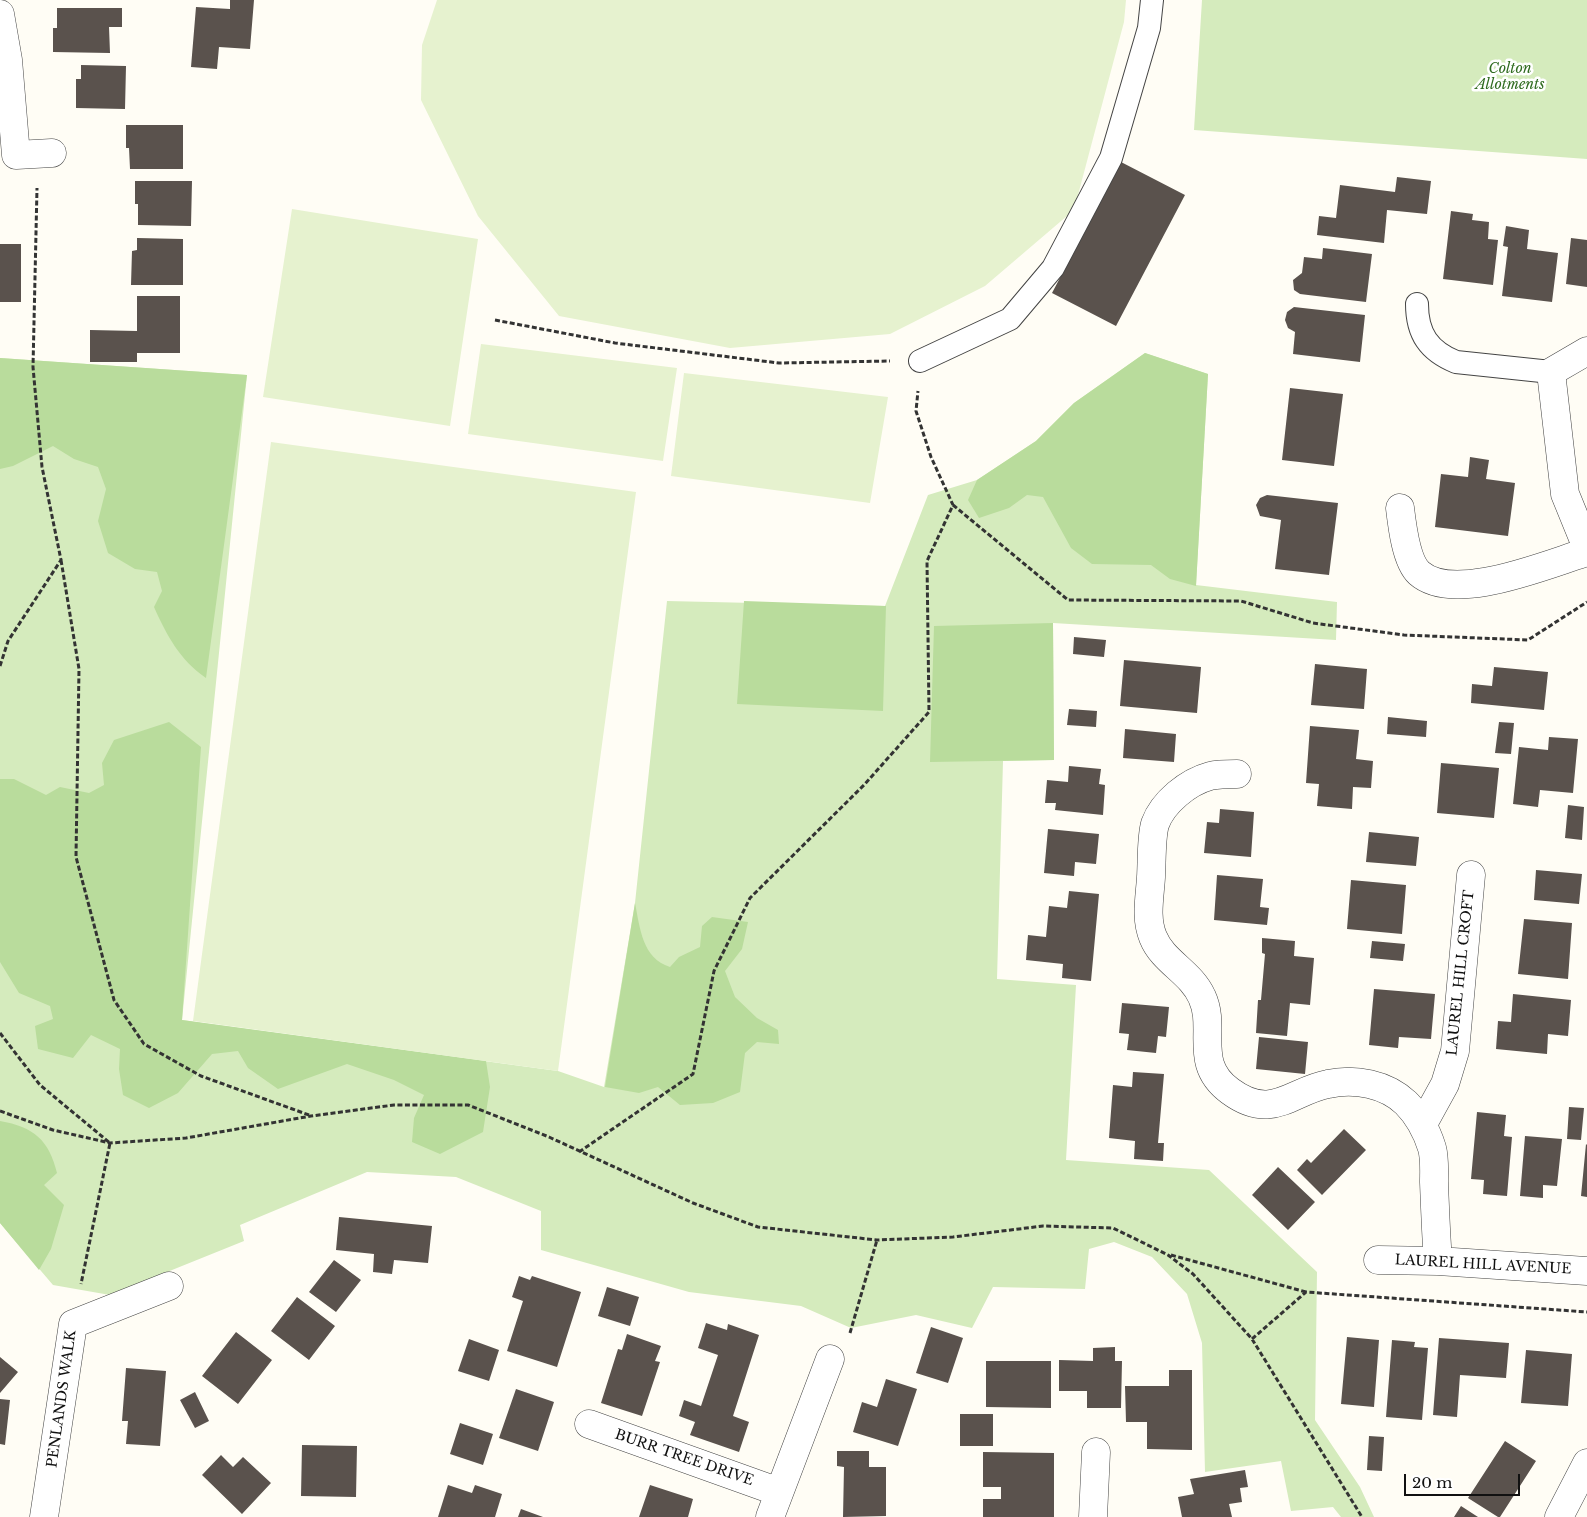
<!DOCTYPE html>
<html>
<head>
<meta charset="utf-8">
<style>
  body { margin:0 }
  #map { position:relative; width:1587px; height:1517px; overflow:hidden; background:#fffdf5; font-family:"Libre Baskerville",serif }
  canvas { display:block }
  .scale { position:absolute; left:1404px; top:1474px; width:116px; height:22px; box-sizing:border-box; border:2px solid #111; border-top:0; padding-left:6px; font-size:15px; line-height:18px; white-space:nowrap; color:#111; -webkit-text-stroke:4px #fff; paint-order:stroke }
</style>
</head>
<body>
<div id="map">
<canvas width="1587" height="1517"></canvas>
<div class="scale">20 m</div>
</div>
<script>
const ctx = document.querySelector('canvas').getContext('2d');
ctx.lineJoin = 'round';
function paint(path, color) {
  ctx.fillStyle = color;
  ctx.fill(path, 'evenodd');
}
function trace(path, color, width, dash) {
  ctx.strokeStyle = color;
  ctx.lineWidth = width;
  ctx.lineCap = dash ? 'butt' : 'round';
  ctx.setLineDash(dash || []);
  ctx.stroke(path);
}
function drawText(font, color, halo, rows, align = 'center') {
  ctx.font = font + ' "Libre Baskerville",serif';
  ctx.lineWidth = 5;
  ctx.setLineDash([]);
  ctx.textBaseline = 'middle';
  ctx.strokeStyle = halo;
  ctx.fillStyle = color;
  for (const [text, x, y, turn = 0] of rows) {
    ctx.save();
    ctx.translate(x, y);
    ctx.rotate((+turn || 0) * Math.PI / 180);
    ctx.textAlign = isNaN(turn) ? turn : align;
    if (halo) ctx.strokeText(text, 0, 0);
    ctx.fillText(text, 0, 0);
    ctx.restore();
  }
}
paint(new Path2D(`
  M 1202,0 L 1587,0 L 1587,159 L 1194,130 Z
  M 1145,353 L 1208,374 L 1196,585 L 1337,602 L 1336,640 L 1053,623 L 1054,760 L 1003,761 L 997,979 L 1076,985 L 1066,1160 L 1209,1170 L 1317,1272 L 1315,1420 L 1360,1487 L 1374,1517 L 1341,1517 L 1333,1507 L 1291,1511 L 1281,1461 L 1205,1472 L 1202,1343 L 1187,1294 L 1152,1257 L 1114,1242 L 1089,1249 L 1085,1289 L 993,1287 L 972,1328 L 916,1315 L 851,1328 L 801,1306 L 689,1292 L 541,1250 L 541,1211 L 456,1177 L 367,1172 L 240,1225 L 244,1241 L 110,1295 L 53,1285 L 0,1223 L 0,358 L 247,375 L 182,1020 L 558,1071 L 604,1087 L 635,903 L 667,601 L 885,606 L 928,495 L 977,480 L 1036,441 L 1074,403 Z`), '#d5ebbd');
paint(new Path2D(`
  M 1145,353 L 1208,374 L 1196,586 L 1170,579 L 1151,565 L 1092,564 L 1071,548 L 1043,497 L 1027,495 L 1009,508 L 979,518 L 968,500 L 977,480 L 1036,441 L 1074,403 Z
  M 0,358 L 247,375 L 206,678 C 180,660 167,636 154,607 L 162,591 L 157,572 L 135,569 L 108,553 L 98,521 L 106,489 L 98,467 L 74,459 L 53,446 L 13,466 L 0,469 Z
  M 744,601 L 886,606 L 883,711 L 737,704 Z
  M 1053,623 L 1054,760 L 930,762 L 934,626 Z
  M 169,722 L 201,747 L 182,1020 L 486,1061 L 490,1087 L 483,1132 L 440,1154 L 412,1142 L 414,1118 L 424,1095 L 394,1080 L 347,1064 L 278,1089 L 248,1068 L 238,1051 L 212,1054 L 178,1093 L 149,1108 L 123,1095 L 119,1069 L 120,1049 L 91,1035 L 73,1058 L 38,1049 L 35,1026 L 53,1019 L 50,1006 L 19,993 L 0,962 L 0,779 L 14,779 L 46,795 L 60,787 L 89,793 L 104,785 L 102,763 L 114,740 Z
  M 635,903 C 640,928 642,958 670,967 L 679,957 L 700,947 L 702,926 L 712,917 L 748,922 L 742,949 L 725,971 L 735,997 L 757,1018 L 778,1030 L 779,1044 L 757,1042 L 745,1053 L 740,1092 L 713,1103 L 680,1105 L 658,1087 L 639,1093 L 605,1087 Z
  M 0,1121 C 34,1127 49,1140 57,1173 L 44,1185 L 64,1205 L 51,1249 L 39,1270 L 0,1223 Z`), '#b9dc9c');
paint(new Path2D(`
  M 437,0 L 1126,0 L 1124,22 L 1074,210 L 985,286 L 890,334 L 730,348 L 559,316 L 478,216 L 421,100 L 422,45 Z
  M 292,209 L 478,239 L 450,426 L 263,397 Z
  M 481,344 L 677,368 L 663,461 L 468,434 Z
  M 684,373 L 888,397 L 870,503 L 671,476 Z
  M 271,442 L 636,492 L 558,1071 L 193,1021 Z`), '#e6f2cf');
paint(new Path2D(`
  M 230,0 L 254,0 L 250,49 L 219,47 L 217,69 L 191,67 L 196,7 L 230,9 Z
  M 57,8 L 122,8 L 122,27 L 109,27 L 110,53 L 53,52 L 53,28 L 57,28 Z
  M 81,65 L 126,66 L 125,109 L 76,108 L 76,79 L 81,79 Z
  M 126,125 L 183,125 L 183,169 L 130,169 L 129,148 L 126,148 Z
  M 1121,162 L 1185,195 L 1116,326 L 1052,293 Z
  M 1397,177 L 1431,181 L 1427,214 L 1387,210 L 1384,243 L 1317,235 L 1319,216 L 1336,218 L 1340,185 L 1395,192 Z
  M 135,181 L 192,181 L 191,226 L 138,225 L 138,204 L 135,204 Z
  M 1451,211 L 1473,214 L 1472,220 L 1489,222 L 1488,239 L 1498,240 L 1493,285 L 1443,279 Z
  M 1506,226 L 1529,230 L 1527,249 L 1558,253 L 1552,302 L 1502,296 L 1508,247 L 1503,246 Z
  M 137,238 L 183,239 L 183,285 L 131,285 L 132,251 L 137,250 Z
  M 1571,238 L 1587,240 L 1587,287 L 1566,284 Z
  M 0,244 L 21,244 L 21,302 L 0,302 Z
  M 1323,248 L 1372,254 L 1366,302 L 1300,294 L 1294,290 L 1293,280 L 1302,273 L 1304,257 L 1322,259 Z
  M 137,296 L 180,296 L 180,353 L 137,353 L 137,362 L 90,362 L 90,330 L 137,331 Z
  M 1294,307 L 1365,315 L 1360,362 L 1293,354 L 1295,332 L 1288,328 L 1285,320 L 1287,312 Z
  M 1290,388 L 1343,394 L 1334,466 L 1282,460 Z
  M 1470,457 L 1489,460 L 1486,479 L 1515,483 L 1508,536 L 1435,527 L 1441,474 L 1468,477 Z
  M 1267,495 L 1338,503 L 1329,575 L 1275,569 L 1281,520 L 1260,516 L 1256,505 L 1260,498 Z
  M 1074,637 L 1106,640 L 1104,657 L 1073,654 Z
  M 1124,660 L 1201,667 L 1197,713 L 1120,706 Z
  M 1315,664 L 1367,669 L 1364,709 L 1311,705 Z
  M 1494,667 L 1548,672 L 1544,710 L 1471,703 L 1472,684 L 1492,686 Z
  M 1069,709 L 1097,711 L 1096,727 L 1067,725 Z
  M 1388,717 L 1427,721 L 1426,737 L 1387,734 Z
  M 1499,722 L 1514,723 L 1511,754 L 1495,753 Z
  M 1310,726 L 1359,730 L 1356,759 L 1373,761 L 1371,788 L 1353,787 L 1352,809 L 1317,806 L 1319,784 L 1306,783 Z
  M 1125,729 L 1176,734 L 1174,762 L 1123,758 Z
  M 1549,737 L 1578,739 L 1573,793 L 1540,790 L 1538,807 L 1513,804 L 1519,747 L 1548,750 Z
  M 1441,763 L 1499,768 L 1494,818 L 1437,813 Z
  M 1069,766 L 1101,769 L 1099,784 L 1105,785 L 1103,815 L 1055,810 L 1056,803 L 1045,803 L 1047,780 L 1068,782 Z
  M 1568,805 L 1584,807 L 1582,840 L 1565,838 Z
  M 1220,809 L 1254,812 L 1251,857 L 1204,853 L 1207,822 L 1219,823 Z
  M 1048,829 L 1099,834 L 1096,864 L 1075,862 L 1074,876 L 1044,873 Z
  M 1369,832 L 1419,837 L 1416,866 L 1366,862 Z
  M 1536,870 L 1582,874 L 1579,904 L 1534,900 Z
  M 1217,875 L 1263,879 L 1260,907 L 1269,908 L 1267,925 L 1214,920 Z
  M 1351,880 L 1406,885 L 1402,934 L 1347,929 Z
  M 1069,891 L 1099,894 L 1091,981 L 1062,978 L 1063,964 L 1026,960 L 1028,935 L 1046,937 L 1049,906 L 1067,908 Z
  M 1524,919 L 1572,923 L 1568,979 L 1518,974 Z
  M 1262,938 L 1295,941 L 1294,956 L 1314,958 L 1310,1005 L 1290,1003 L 1287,1036 L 1256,1033 L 1258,1000 L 1261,1000 L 1265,954 L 1262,953 Z
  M 1372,941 L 1405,944 L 1403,961 L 1370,958 Z
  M 1374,989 L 1435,994 L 1431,1039 L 1399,1037 L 1398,1048 L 1369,1045 Z
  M 1513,994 L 1571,1000 L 1568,1036 L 1548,1034 L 1547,1054 L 1496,1049 L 1498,1021 L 1511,1022 Z
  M 1122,1003 L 1169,1007 L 1166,1037 L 1158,1036 L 1156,1053 L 1127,1050 L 1129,1034 L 1119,1033 Z
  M 1259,1037 L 1308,1042 L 1305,1074 L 1256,1069 Z
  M 1133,1072 L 1164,1074 L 1158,1143 L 1164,1143 L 1163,1161 L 1134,1159 L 1135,1141 L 1109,1138 L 1113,1085 L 1132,1087 Z
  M 1569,1107 L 1584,1108 L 1581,1140 L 1567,1139 Z
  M 1477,1112 L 1506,1115 L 1504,1136 L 1512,1137 L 1507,1196 L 1483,1194 L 1484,1180 L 1471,1179 Z
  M 1344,1129 L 1366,1150 L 1322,1195 L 1297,1170 L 1307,1159 L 1311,1163 Z
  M 1525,1136 L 1562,1139 L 1557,1186 L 1543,1185 L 1543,1198 L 1520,1196 Z
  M 1586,1144 L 1587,1145 L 1587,1197 L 1581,1196 Z
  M 1278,1167 L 1315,1202 L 1288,1230 L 1252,1195 Z
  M 339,1217 L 432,1226 L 428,1263 L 394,1260 L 392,1274 L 373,1272 L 374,1254 L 336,1250 Z
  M 334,1260 L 361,1280 L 336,1312 L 309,1292 Z
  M 519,1276 L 530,1280 L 532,1276 L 581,1292 L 557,1367 L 507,1351 L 523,1301 L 512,1297 Z
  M 607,1287 L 639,1297 L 630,1326 L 598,1316 Z
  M 297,1297 L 335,1326 L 309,1360 L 271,1331 Z
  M 706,1323 L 727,1330 L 728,1324 L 759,1335 L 733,1416 L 749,1422 L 739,1452 L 690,1435 L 695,1422 L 679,1416 L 684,1400 L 701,1406 L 718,1355 L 698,1348 Z
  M 931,1327 L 963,1338 L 948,1383 L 916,1373 Z
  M 236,1332 L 272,1360 L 238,1404 L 202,1376 Z
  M 627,1334 L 661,1346 L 655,1361 L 660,1362 L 642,1416 L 601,1403 L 618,1349 L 622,1350 Z
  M 1347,1337 L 1379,1340 L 1374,1407 L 1341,1404 Z
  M 1439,1338 L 1509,1343 L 1506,1378 L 1460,1375 L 1457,1417 L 1433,1415 Z
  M 469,1339 L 499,1350 L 489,1381 L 458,1371 Z
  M 1392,1340 L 1415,1342 L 1414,1347 L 1428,1348 L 1422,1420 L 1386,1417 Z
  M 1115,1347 L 1115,1361 L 1122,1361 L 1121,1408 L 1087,1408 L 1087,1391 L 1059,1391 L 1059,1360 L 1093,1361 L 1093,1348 Z
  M 1526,1350 L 1572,1354 L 1568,1406 L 1521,1403 Z
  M 0,1357 L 18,1372 L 0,1393 Z
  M 986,1361 L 1051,1361 L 1051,1408 L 986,1407 Z
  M 126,1368 L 166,1371 L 160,1446 L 126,1444 L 128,1421 L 122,1421 Z
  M 1169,1370 L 1192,1370 L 1192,1450 L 1147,1449 L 1147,1422 L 1126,1422 L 1125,1386 L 1169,1386 Z
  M 886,1379 L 917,1389 L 898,1446 L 853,1432 L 862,1402 L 877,1407 Z
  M 516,1389 L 554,1402 L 538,1451 L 499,1438 Z
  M 195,1392 L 209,1421 L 195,1428 L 180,1400 Z
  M 0,1399 L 10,1400 L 5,1445 L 0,1444 Z
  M 960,1414 L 993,1414 L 993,1446 L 960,1446 Z
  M 460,1423 L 493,1434 L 483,1465 L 450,1454 Z
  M 1369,1436 L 1384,1437 L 1382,1471 L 1367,1470 Z
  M 1505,1441 L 1536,1461 L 1500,1517 L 1498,1517 L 1468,1498 Z
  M 302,1445 L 357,1446 L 356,1497 L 301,1496 Z
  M 837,1451 L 869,1451 L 869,1467 L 886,1467 L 886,1516 L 843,1517 L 844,1467 L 837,1466 Z
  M 983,1452 L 1054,1453 L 1054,1517 L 983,1517 L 983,1499 L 1001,1499 L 1001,1487 L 983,1487 Z
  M 221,1455 L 233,1467 L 243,1457 L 271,1483 L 242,1514 L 202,1475 Z
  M 1245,1470 L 1248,1487 L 1240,1488 L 1242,1502 L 1229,1504 L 1232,1517 L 1182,1517 L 1178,1497 L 1194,1494 L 1190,1479 Z
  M 448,1485 L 472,1493 L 475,1485 L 502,1494 L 495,1517 L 438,1517 Z
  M 650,1485 L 693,1499 L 688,1517 L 639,1517 Z
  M 1461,1506 L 1478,1517 L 1454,1517 Z
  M 521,1509 L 543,1517 L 518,1517 Z`), '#5a524d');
const lane = new Path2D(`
  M 1417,304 C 1417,334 1429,351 1456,362 L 1551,372
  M 920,361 L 1010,319 L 1053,268 L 1111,158 L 1149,28 L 1152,0`);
const street = new Path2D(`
  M 0,14 L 8,60 L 16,155 L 52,153
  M 1587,351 L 1551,372 L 1565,494 L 1587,548
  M 1400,508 C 1402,525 1406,561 1419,573 C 1454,604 1547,564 1587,552
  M 1237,774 C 1228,774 1218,774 1210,776 C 1188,782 1163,802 1155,824 C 1151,838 1152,862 1151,877 C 1150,896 1145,918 1153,937 C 1163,962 1191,972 1202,997 C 1217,1029 1192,1063 1230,1091 C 1272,1122 1291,1091 1328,1084 C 1355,1078 1386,1084 1406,1103 C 1419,1116 1427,1132 1432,1148 C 1435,1159 1434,1172 1434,1182 C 1435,1209 1436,1235 1438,1261
  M 1423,1124 L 1445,1084 L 1455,1051 L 1471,875
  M 1378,1260 L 1438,1261 L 1587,1271
  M 589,1424 L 779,1492
  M 44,1517 L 73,1324 L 169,1286
  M 770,1517 L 830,1359
  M 1093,1517 L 1096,1452
  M 1559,1517 L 1587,1463`);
trace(lane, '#444', 24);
trace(street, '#444', 29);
trace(new Path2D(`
  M 495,320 L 615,343 L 779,363 L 890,361
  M 953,505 L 1068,600 L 1241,601 L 1313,623 L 1404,635 L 1528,640 L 1587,602
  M 61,560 L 79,669 L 76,857 L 114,1000 L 144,1044 L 201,1076 L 309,1115
  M 0,666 L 8,641 L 61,560 L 42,467 L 33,367 L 37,188
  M 0,1033 L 40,1085 L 110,1143 L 81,1284
  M 0,1111 L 53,1130 L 110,1143 L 186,1138 L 311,1116 L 394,1105 L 468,1105 L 549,1137 L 693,1203 L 758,1227 L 877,1240 L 953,1237 L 1043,1226 L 1113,1228 L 1168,1255 L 1193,1274 L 1252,1339 L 1362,1517
  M 579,1152 L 693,1074 L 714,971 L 750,898 L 864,785 L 929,712 L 927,561 L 953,505 L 931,457 L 916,411 L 918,391
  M 1171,1255 L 1306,1292
  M 850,1333 L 877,1240
  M 1252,1339 L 1306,1292 L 1587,1312`), '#333', 3, [5, 2.5]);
trace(lane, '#fff', 22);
trace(street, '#fff', 28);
drawText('italic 14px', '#2f6b1f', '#fff', [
  ["Colton",1510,69],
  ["Allotments",1510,85]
]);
drawText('14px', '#111', '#fff', [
  ["LAUREL HILL CROFT",1461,973,-84],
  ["LAUREL HILL AVENUE",1483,1265,3],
  ["PENLANDS WALK",62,1399,-82],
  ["BURR TREE DRIVE",684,1458,19]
]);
</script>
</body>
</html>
